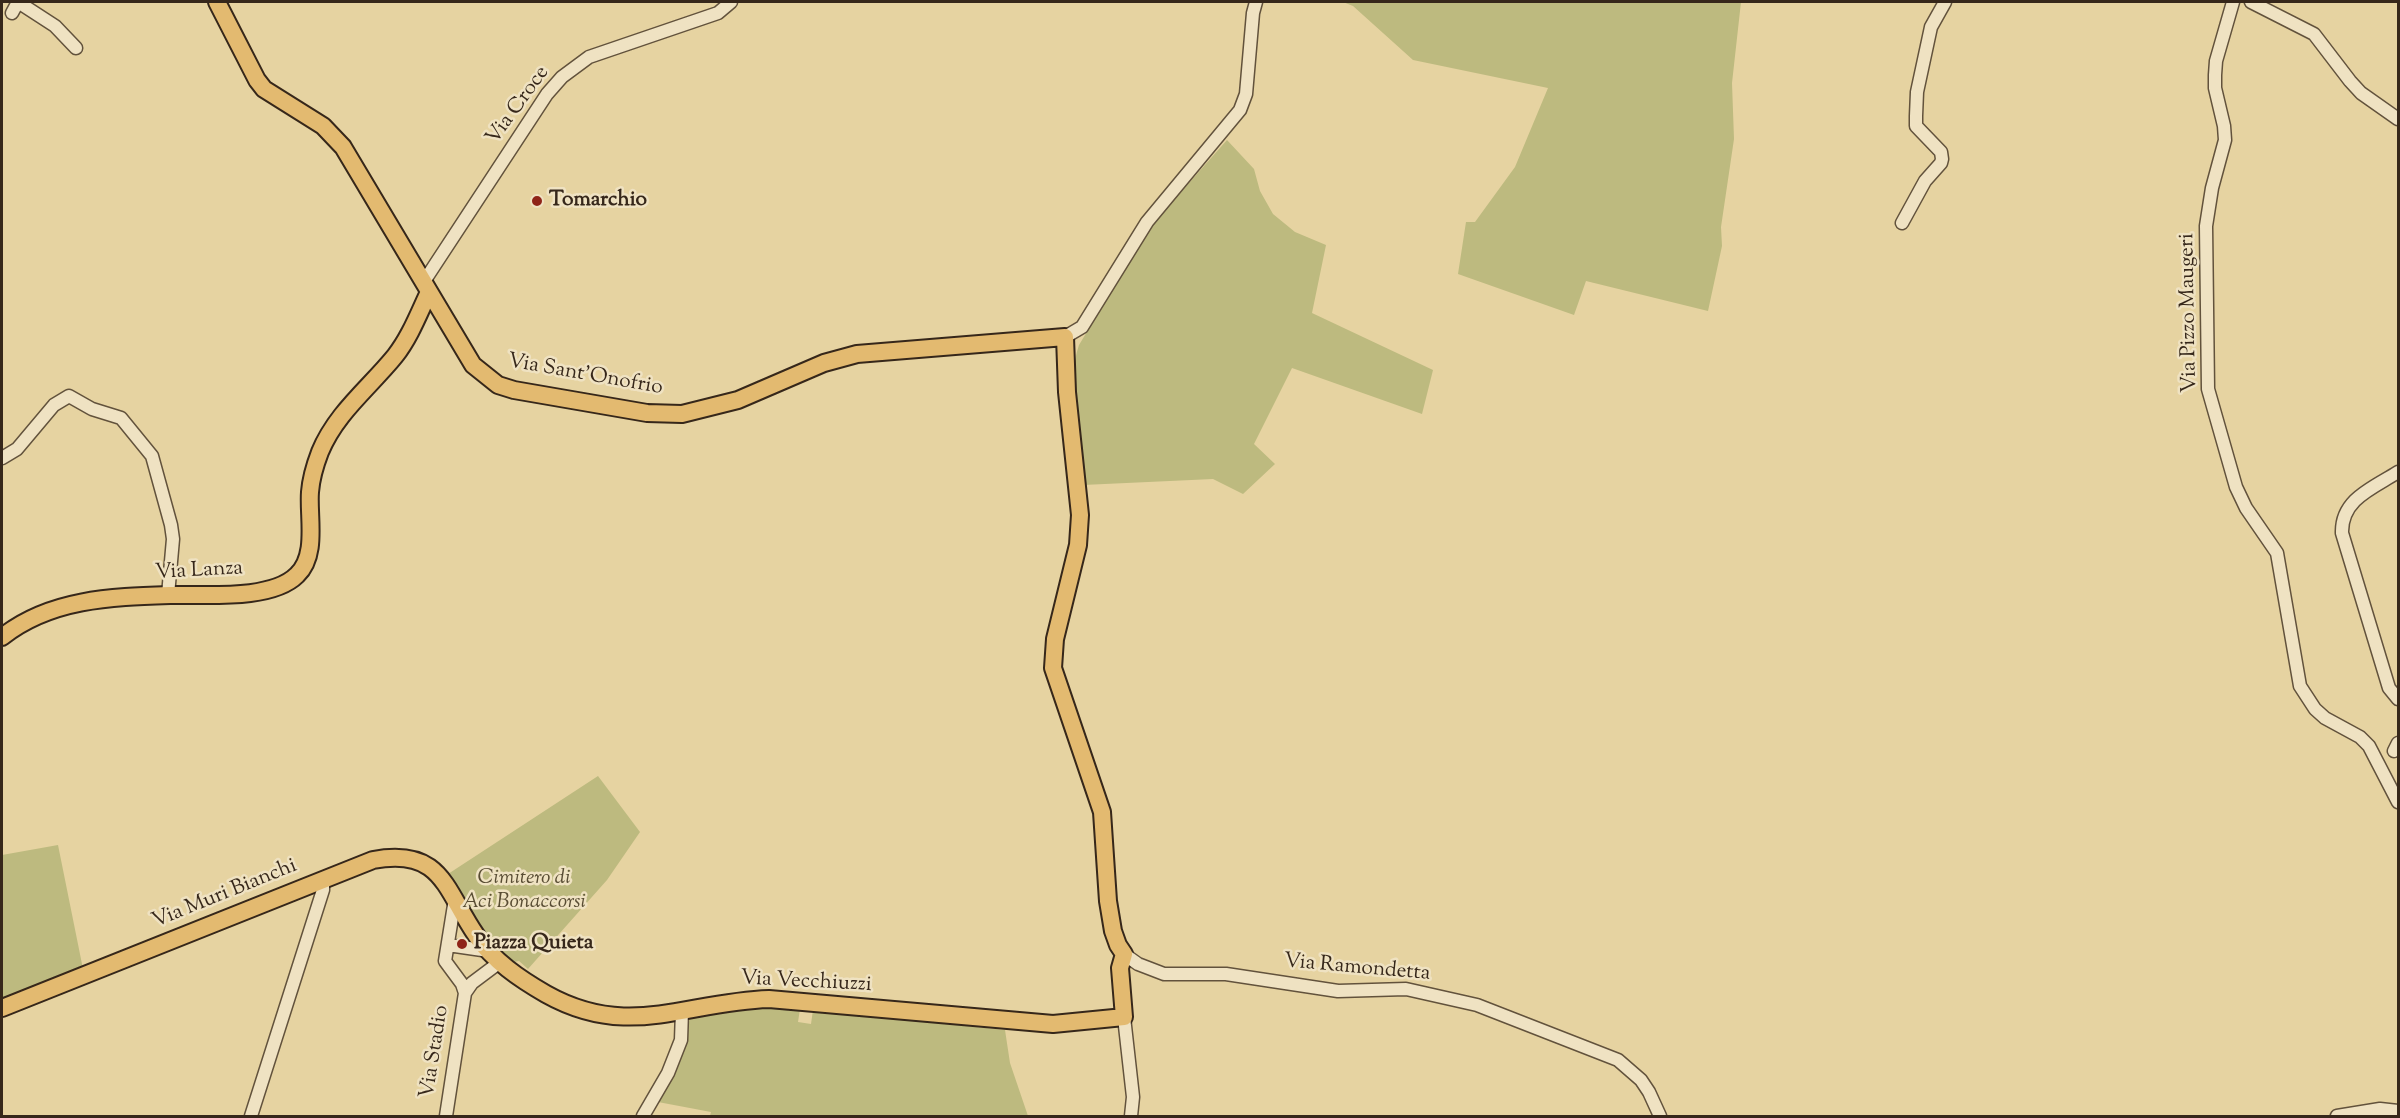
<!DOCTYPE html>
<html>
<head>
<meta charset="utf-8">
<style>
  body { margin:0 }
  #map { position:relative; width:2400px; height:1118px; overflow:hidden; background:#e6d3a1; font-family:"Sorts Mill Goudy",serif }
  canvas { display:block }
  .frame { position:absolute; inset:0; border:3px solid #36271a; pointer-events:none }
</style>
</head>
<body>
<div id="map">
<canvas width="2400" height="1118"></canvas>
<div class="frame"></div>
</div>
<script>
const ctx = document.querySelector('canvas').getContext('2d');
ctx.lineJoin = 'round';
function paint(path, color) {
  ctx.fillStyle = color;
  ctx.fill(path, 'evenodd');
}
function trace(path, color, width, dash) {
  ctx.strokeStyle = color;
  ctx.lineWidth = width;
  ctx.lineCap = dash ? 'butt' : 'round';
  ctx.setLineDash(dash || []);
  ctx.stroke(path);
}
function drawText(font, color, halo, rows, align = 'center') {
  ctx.font = font + ' "Sorts Mill Goudy",serif';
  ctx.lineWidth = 5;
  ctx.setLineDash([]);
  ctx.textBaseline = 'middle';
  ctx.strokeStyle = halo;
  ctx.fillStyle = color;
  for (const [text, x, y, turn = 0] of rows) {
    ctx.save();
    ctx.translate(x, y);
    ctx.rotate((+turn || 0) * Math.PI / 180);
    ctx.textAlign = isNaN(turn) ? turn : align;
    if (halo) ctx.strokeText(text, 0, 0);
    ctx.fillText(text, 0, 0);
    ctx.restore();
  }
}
paint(new Path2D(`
  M 1343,2 L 1741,2 L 1732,83 L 1734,139 L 1721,227 L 1722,246 L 1708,311 L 1586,281 L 1574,315 L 1458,274 L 1466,222 L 1475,222 L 1515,167 L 1548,88 L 1413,60 L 1353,6 Z
  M 1227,140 L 1254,169 L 1260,191 L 1273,214 L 1295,232 L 1326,245 L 1312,313 L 1433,370 L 1422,414 L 1292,368 L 1254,444 L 1275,464 L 1243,494 L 1213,479 L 1083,485 C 1079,443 1065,385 1079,345 L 1150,227 Z
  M 598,776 L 640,832 L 607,880 L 528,969 L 519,961 L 509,963 L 483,932 L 448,874 Z
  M 58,845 L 83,969 L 2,1003 L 2,855 Z
  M 750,1008 L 800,1009 L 798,1022 L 811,1024 L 813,1010 L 1005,1030 L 1010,1063 L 1028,1116 L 710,1116 L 711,1112 L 658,1102 L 686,1038 L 690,1017 Z`), '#bdba7f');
const minor = new Path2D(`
  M 18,2 L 55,26 L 76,48
  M 2233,2 L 2216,61 L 2215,75 L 2215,88 L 2224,126 L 2225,140 L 2212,188 L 2206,226 L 2208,389 L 2236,487 L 2246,508 L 2277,553 L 2300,686 L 2315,709 L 2325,718 L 2360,737 L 2369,746 L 2398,802
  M 2251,2 L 2314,34 L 2350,81 L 2361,93 L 2398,119
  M 12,13 L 18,2
  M 1902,223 L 1925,181 L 1941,163 L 1942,159 L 1941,152 L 1916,126 L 1916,116 L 1917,92 L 1931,27 L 1945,2
  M 423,283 L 547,94 L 562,77 L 589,57 L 718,13 L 731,2
  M 1065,337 L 1082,327 L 1147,222 L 1240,110 L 1246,94 L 1253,13 L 1256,2
  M 2,458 L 17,449 L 54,405 L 69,396 L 92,409 L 121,418 L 152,456 L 171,525 L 173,539 L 168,595
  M 2398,472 C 2373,488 2341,499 2342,533 L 2389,688 L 2398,699
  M 2394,751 L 2398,743
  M 448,945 L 489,951
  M 1124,954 L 1138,964 L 1164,974 L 1226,974 L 1338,991 L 1406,989 L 1477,1005 L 1618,1060 L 1641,1080 L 1649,1092 L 1660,1116
  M 465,993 L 472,983 L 500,962
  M 1124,1017 L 1133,1097 L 1131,1116
  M 251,1116 L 323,890 L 323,880
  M 446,1116 L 465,993 L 462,984 L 445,961 L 455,899
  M 643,1116 L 668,1073 L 681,1040 L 682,1011
  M 2337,1116 L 2380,1109 L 2398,1111`);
const major = new Path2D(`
  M 2,637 C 50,599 110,597 170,595 C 204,594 271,601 297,575 C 318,555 308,517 310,492 C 311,479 315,465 320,452 C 336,413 369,388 395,356 C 410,337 419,313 429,292
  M 2,1008 L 373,860 C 442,847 445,890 476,935 C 493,961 520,979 546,994 C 628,1040 684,1002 769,999 L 1053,1024 L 1124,1017 L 1120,968 L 1124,954 L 1118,945 L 1113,931 L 1108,901 L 1102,812 L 1053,668 L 1055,639 L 1078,545 L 1080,515 L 1067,392 L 1065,337 L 857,354 L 824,363 L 738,400 L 682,414 L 647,413 L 514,390 L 498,385 L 473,365 L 343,147 L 323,126 L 264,89 L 257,80 L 217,2`);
trace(minor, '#62523c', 15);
trace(major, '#36271a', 20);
trace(minor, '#efe2c2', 12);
trace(major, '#e3ba70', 16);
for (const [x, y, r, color] of [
  [537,201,6,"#8f2418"],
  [462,944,6,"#8f2418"]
]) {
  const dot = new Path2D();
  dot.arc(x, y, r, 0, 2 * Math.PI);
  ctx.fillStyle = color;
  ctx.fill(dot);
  trace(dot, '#efe2c2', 2);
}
drawText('21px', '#36271a', '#efe2c2', [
  ["Via Croce",519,106,-54],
  ["Via Pizzo Maugeri",2190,313,-91],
  ["Via Sant'Onofrio",585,376,10],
  ["Via Lanza",199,572,-3],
  ["Via Muri Bianchi",225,895,-22],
  ["Via Ramondetta",1357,969,5],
  ["Via Vecchiuzzi",806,983,3],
  ["Via Stadio",436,1052,-81]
]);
drawText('bold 21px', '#36271a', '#efe2c2', [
  ["Tomarchio",549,201],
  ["Piazza Quieta",474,944]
], 'left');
drawText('italic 21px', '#584c33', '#efe2c2', [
  ["Cimitero di",524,879],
  ["Aci Bonaccorsi",524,903]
]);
</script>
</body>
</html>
